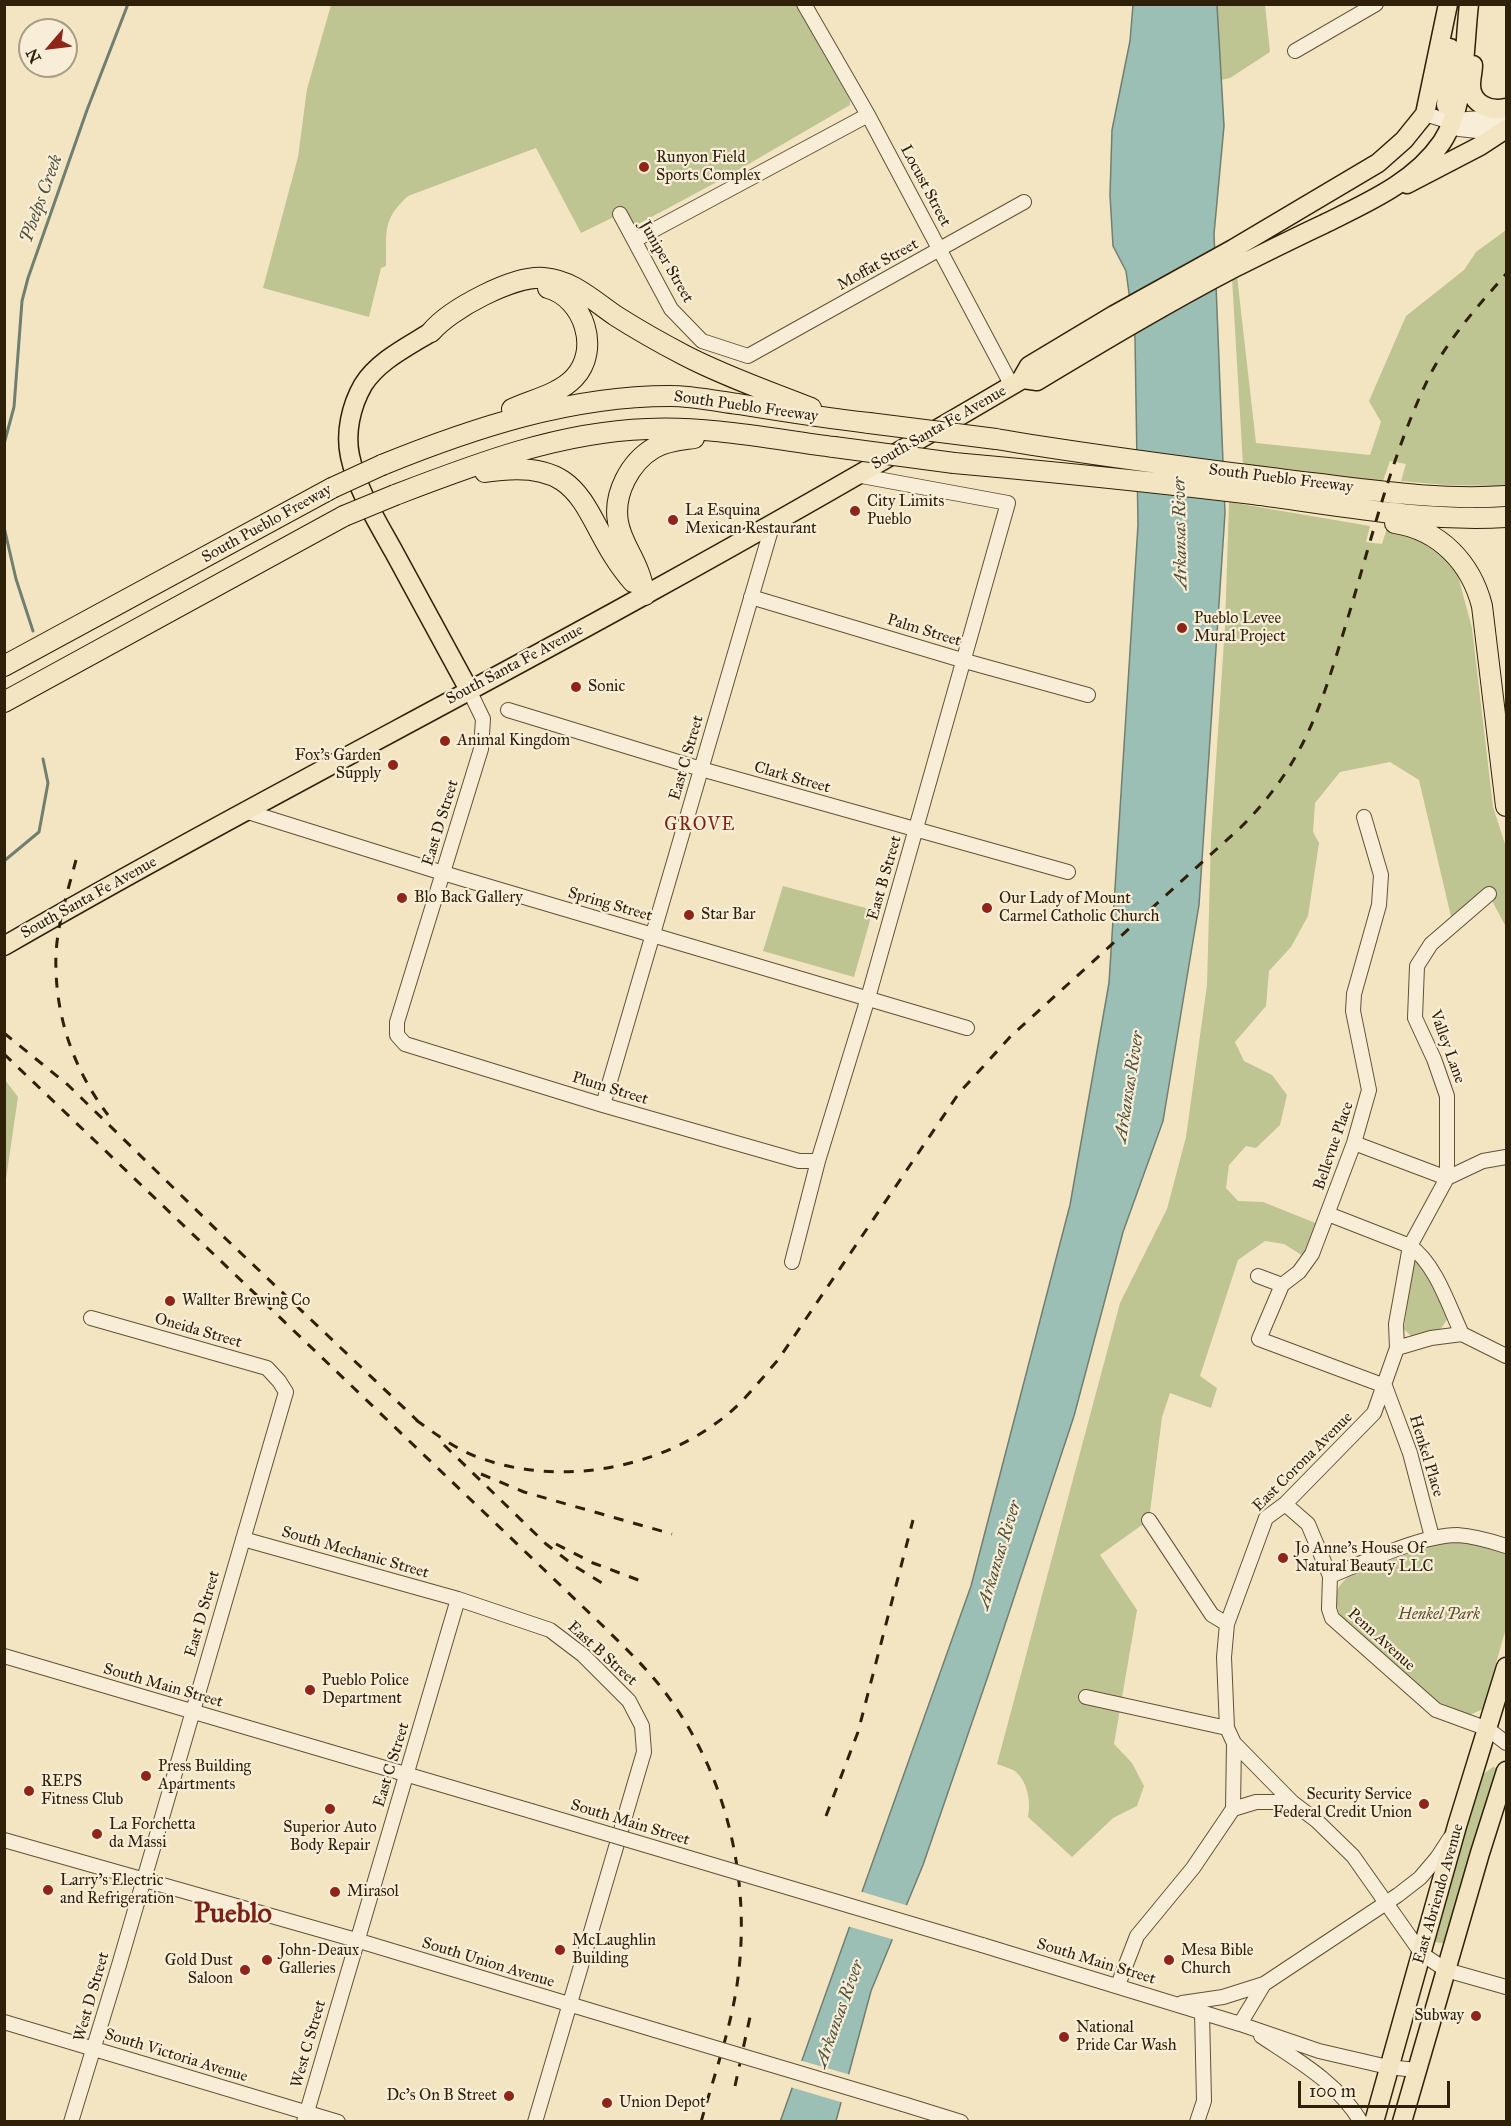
<!DOCTYPE html>
<html>
<head>
<meta charset="utf-8">
<style>
  body { margin:0 }
  #map { position:relative; width:1511px; height:2126px; overflow:hidden; background:#f4e5c2; font-family:"IM FELL Great Primer",serif }
  canvas { display:block }
  .frame { position:absolute; inset:0; border:6px solid #2f2009; pointer-events:none }
  .north { position:absolute; left:18px; top:18px; width:60px; height:60px; box-sizing:border-box; background:#f8eed7; border:2px solid #a89c85; border-radius:50%; rotate:242deg; font-size:16px; font-weight:700; line-height:24px; text-align:center; color:#2f2009 }
  .north::after { content:''; display:block; margin:auto; width:21px; height:27px; background:#8f2418; clip-path:polygon(50% 0,100% 100%,50% 72%,0 100%) }
  .scale { position:absolute; left:1298px; top:2081px; width:152px; height:27px; box-sizing:border-box; border:3px solid #2f2009; border-top:0; padding-left:8px; font-size:18px; line-height:21px; white-space:nowrap; color:#2f2009; -webkit-text-stroke:4px #f8eed7; paint-order:stroke }
</style>
</head>
<body>
<div id="map">
<canvas width="1511" height="2126"></canvas>
<div class="frame"></div>
<div class="north">N</div>
<div class="scale">100 m</div>
</div>
<script>
const ctx = document.querySelector('canvas').getContext('2d');
ctx.lineJoin = 'round';
function paint(path, color) {
  ctx.fillStyle = color;
  ctx.fill(path, 'evenodd');
}
function trace(path, color, width, dash) {
  ctx.strokeStyle = color;
  ctx.lineWidth = width;
  ctx.lineCap = dash ? 'butt' : 'round';
  ctx.setLineDash(dash || []);
  ctx.stroke(path);
}
function drawText(font, color, halo, rows, align = 'center') {
  ctx.font = font + ' "IM FELL Great Primer",serif';
  ctx.lineWidth = 4.5;
  ctx.setLineDash([]);
  ctx.textBaseline = 'middle';
  ctx.strokeStyle = halo;
  ctx.fillStyle = color;
  for (const [text, x, y, turn = 0] of rows) {
    ctx.save();
    ctx.translate(x, y);
    ctx.rotate((+turn || 0) * Math.PI / 180);
    ctx.textAlign = isNaN(turn) ? turn : align;
    if (halo) ctx.strokeText(text, 0, 0);
    ctx.fillText(text, 0, 0);
    ctx.restore();
  }
}
paint(new Path2D(`
  M 331,5 L 796,5 L 850,100 L 850,105 L 728,176 L 629,229 L 620,214 L 581,233 L 536,148 L 408,196 C 381,221 387,232 386,266 L 381,268 L 369,317 L 263,288 L 298,157 L 307,89 Z
  M 1217,5 L 1265,5 L 1270,52 L 1230,78 L 1221,80 Z
  M 1506,230 L 1506,486 L 1446,485 L 1401,481 L 1406,464 L 1390,461 L 1383,481 L 1243,465 L 1232,278 L 1237,276 L 1256,443 L 1370,455 L 1381,422 L 1369,401 L 1406,316 L 1464,270 L 1476,252 Z
  M 1229,502 L 1370,526 L 1366,542 L 1382,544 L 1387,528 L 1412,534 L 1439,549 L 1458,576 L 1472,628 L 1493,807 L 1506,847 L 1506,927 L 1489,895 L 1453,925 L 1419,780 L 1390,762 L 1340,772 L 1315,803 L 1313,832 L 1319,843 L 1308,916 L 1291,947 L 1269,971 L 1266,1006 L 1235,1042 L 1244,1061 L 1272,1075 L 1287,1095 L 1280,1125 L 1256,1148 L 1246,1146 L 1229,1165 L 1226,1188 L 1238,1201 L 1263,1202 L 1323,1226 L 1308,1259 L 1284,1244 L 1265,1241 L 1238,1260 L 1200,1376 L 1217,1388 L 1211,1408 L 1170,1393 L 1162,1417 L 1149,1520 L 1100,1555 L 1137,1610 L 1114,1744 L 1132,1763 L 1144,1786 L 1137,1806 L 1113,1818 L 1072,1857 L 1028,1817 C 1031,1802 1028,1782 1015,1771 C 1010,1768 1002,1766 997,1764 L 1120,1303 L 1167,1209 L 1186,1137 L 1207,985 L 1211,837 L 1225,626 Z
  M 783,886 L 873,910 L 854,977 L 763,951 Z
  M 5,1080 L 18,1097 L 5,1186 Z
  M 1418,1259 L 1448,1318 L 1440,1330 L 1411,1336 L 1404,1329 L 1413,1264 Z
  M 1456,1542 L 1479,1545 L 1506,1553 L 1506,1628 L 1483,1709 L 1470,1715 L 1431,1699 L 1340,1615 C 1333,1596 1334,1589 1350,1575 L 1433,1545 Z
  M 1493,1767 L 1496,1768 L 1498,1772 L 1446,1944 L 1435,1942 L 1433,1940 L 1482,1775 Z`), '#bec492');
const water = new Path2D(`
  M 1133,5 L 1217,5 L 1224,126 L 1214,234 L 1225,513 L 1199,905 L 1163,1121 L 1123,1232 L 1074,1416 L 989,1673 L 923,1865 L 871,1991 L 836,2121 L 780,2122 L 971,1586 L 1070,1205 L 1109,983 L 1138,525 L 1135,338 L 1126,271 L 1113,246 L 1110,195 L 1112,130 L 1130,41 Z`);
paint(water, '#9cbfb5');
trace(water, '#707f70', 1.5);
paint(new Path2D(`
  M 859,1891 L 909,1906 L 895,1940 L 847,1926 Z
  M 799,2060 L 851,2075 L 844,2103 L 790,2087 Z`), '#f4e5c2');
trace(new Path2D(`
  M 4,444 L 14,407 L 22,301 L 28,278 L 87,110 L 128,4
  M 4,527 L 16,579 L 33,631
  M 4,861 L 39,832 L 48,783 L 43,759`), '#707f70', 3);
const minor = new Path2D(`
  M 804,4 L 868,115 L 1012,386
  M 1295,51 L 1376,4
  M 1425,114 L 1451,122 L 1459,129 L 1477,131 L 1506,124
  M 1451,122 C 1471,115 1488,123 1506,110
  M 620,214 L 671,309 L 702,341 L 748,356 L 1024,202
  M 635,240 L 868,115
  M 751,597 L 965,661 L 1088,695
  M 469,690 L 483,719 L 481,749 L 397,1022 L 397,1035 L 405,1044 L 603,1105 L 799,1161 L 818,1161
  M 508,710 L 701,769 L 1068,872
  M 245,811 L 443,873 L 967,1028
  M 1364,817 L 1381,875 L 1379,905 L 1354,994 L 1353,1011 L 1369,1090 L 1354,1143 L 1312,1254 L 1299,1272 L 1282,1285 L 1259,1339 L 1385,1386 L 1410,1453 L 1432,1537
  M 603,1105 L 773,523
  M 1354,1143 L 1447,1178 L 1447,1096 L 1434,1059 L 1415,1018 L 1417,966 L 1431,944 L 1489,894
  M 1328,1214 L 1410,1246 C 1436,1264 1449,1307 1462,1334
  M 792,1262 L 818,1161 L 868,998 L 1008,503 L 856,475
  M 1258,1276 L 1282,1285
  M 1397,1348 L 1431,1338 L 1462,1334 L 1506,1356
  M 1285,1504 L 1308,1524 L 1330,1576 L 1329,1609 L 1332,1618 L 1436,1710 L 1488,1729 L 1506,1743
  M 1149,1520 L 1212,1615 L 1227,1624
  M 243,1539 L 458,1599 L 550,1630 L 583,1655 L 629,1701 L 642,1726 L 644,1752 L 535,2122
  M 1330,1576 C 1364,1562 1423,1535 1457,1535 C 1474,1536 1491,1541 1506,1546
  M 4,1656 L 531,1811
  M 1086,1697 L 1227,1728
  M 1234,1743 L 1292,1802
  M 1233,1809 L 1256,1802 L 1292,1802 L 1317,1821 L 1353,1856 L 1422,1954 L 1446,1970 L 1506,1987
  M 4,1840 L 356,1940 L 655,2030
  M 982,1945 L 1240,2024 L 1319,2051 L 1388,2067 L 1416,2070
  M 1118,1985 L 1137,1936 L 1193,1868 L 1233,1809 L 1234,1743 L 1227,1728 L 1224,1657 L 1227,1624 L 1266,1518 L 1285,1504 L 1374,1413 L 1397,1348 L 1396,1324 L 1410,1246 L 1447,1178 L 1483,1161 L 1506,1157
  M 1182,2003 L 1223,1997 L 1264,1984 L 1398,1895 L 1420,1878 L 1437,1858 L 1450,1838
  M 4,2022 L 338,2122
  M 1240,2024 L 1264,1984
  M 1261,2036 C 1297,2060 1338,2083 1361,2122
  M 903,2104 L 961,2122
  M 71,2122 L 119,1965 L 286,1392 L 279,1381 L 267,1368 L 91,1318
  M 304,2122 L 458,1599
  M 1197,2122 L 1204,2101 L 1202,2012`);
const major = new Path2D(`
  M 1473,65 C 1473,71 1471,78 1471,85 C 1471,104 1490,112 1506,108
  M 1446,105 L 1450,48
  M 1407,184 L 1480,146 L 1506,129
  M 431,332 C 407,347 378,361 363,385 C 351,406 345,433 350,456 C 357,490 378,523 394,552 C 419,598 444,644 469,690
  M 1023,379 L 1037,381 C 1102,342 1167,303 1234,268 C 1264,253 1294,238 1324,224 C 1366,203 1414,183 1442,142 C 1466,106 1464,46 1469,4
  M 4,946 C 215,824 432,713 645,595 C 772,525 897,453 1021,380 L 1029,366 L 1114,315 L 1233,249 L 1378,163 L 1404,140 L 1425,114 L 1448,4
  M 1374,2122 L 1457,1826 L 1506,1667
  M 1402,2122 L 1480,1853 L 1506,1771`);
const highway = new Path2D(`
  M 431,332 C 450,309 514,275 544,278 C 572,280 594,301 616,316 C 638,330 661,343 684,355 C 724,376 768,391 811,408
  M 512,409 C 532,400 559,394 574,378 C 601,350 584,298 548,288
  M 996,439 C 1095,456 1194,468 1294,481 C 1365,489 1435,501 1506,496
  M 954,463 C 1054,472 1153,482 1253,494 C 1337,505 1421,522 1506,517
  M 382,465 C 473,428 570,396 670,396 C 692,396 716,401 738,404 C 781,411 825,418 869,423
  M 485,472 C 594,454 579,521 633,582
  M 395,495 C 476,464 559,432 647,429 C 709,426 772,439 834,447
  M 1395,523 C 1440,530 1471,563 1482,606 L 1506,806
  M 645,595 C 643,588 642,580 639,573 C 633,555 621,541 618,522 C 613,494 630,462 654,448 C 666,441 681,440 694,438
  M 4,666 L 332,488
  M 4,702 L 344,516`);
trace(minor, '#605137', 16);
trace(major, '#2f2009', 21);
trace(highway, '#2f2009', 22);
trace(minor, '#f8eed7', 14);
trace(major, '#f4e5c2', 18);
trace(highway, '#f4e5c2', 20);
trace(new Path2D(`
  M 76,860 C 67,894 54,934 56,969 C 57,1022 76,1073 108,1115
  M 4,1033 L 68,1085 L 226,1239 L 422,1425
  M 4,1054 L 602,1625 C 625,1648 648,1669 667,1695 C 728,1777 752,1884 737,1985 C 730,2031 714,2076 701,2122
  M 416,1420 C 437,1435 458,1451 483,1459 C 563,1487 663,1468 728,1414 C 747,1398 762,1378 778,1360 L 959,1093 L 1011,1036 L 1241,827 C 1304,764 1321,707 1346,624 C 1371,542 1391,456 1428,379 C 1447,340 1478,306 1506,274
  M 444,1445 L 546,1544 L 576,1567 L 605,1585
  M 481,1474 L 524,1492 L 672,1534
  M 556,1544 L 593,1563 L 641,1581
  M 826,1816 L 858,1732 L 913,1520
  M 735,2086 L 750,2017`), '#2f2009', 3, [10, 10]);
const minorBridge = new Path2D(`
  M 531,1811 L 982,1945
  M 655,2030 L 903,2104`);
const highwayBridge = new Path2D(`
  M 869,423 L 996,439
  M 834,447 L 954,463
  M 332,488 L 382,465
  M 344,516 L 395,495`);
trace(minorBridge, '#605137', 16, []);
trace(highwayBridge, '#2f2009', 22, []);
trace(minorBridge, '#f8eed7', 14);
trace(highwayBridge, '#f4e5c2', 20);
for (const [x, y, r, color] of [
  [644,167,6,"#8f2418"],
  [855,511,6,"#8f2418"],
  [673,520,6,"#8f2418"],
  [1182,628,6,"#8f2418"],
  [576,687,6,"#8f2418"],
  [445,741,6,"#8f2418"],
  [393,765,6,"#8f2418"],
  [402,898,6,"#8f2418"],
  [987,908,6,"#8f2418"],
  [689,915,6,"#8f2418"],
  [170,1301,6,"#8f2418"],
  [1283,1558,6,"#8f2418"],
  [310,1690,6,"#8f2418"],
  [146,1776,6,"#8f2418"],
  [29,1791,6,"#8f2418"],
  [1424,1804,6,"#8f2418"],
  [330,1809,6,"#8f2418"],
  [97,1834,6,"#8f2418"],
  [48,1890,6,"#8f2418"],
  [335,1892,6,"#8f2418"],
  [560,1950,6,"#8f2418"],
  [267,1960,6,"#8f2418"],
  [1169,1960,6,"#8f2418"],
  [245,1970,6,"#8f2418"],
  [1476,2016,6,"#8f2418"],
  [1064,2037,6,"#8f2418"],
  [509,2096,6,"#8f2418"],
  [607,2103,6,"#8f2418"]
]) {
  const dot = new Path2D();
  dot.arc(x, y, r, 0, 2 * Math.PI);
  ctx.fillStyle = color;
  ctx.fill(dot);
  trace(dot, '#f8eed7', 2);
}
drawText('16px', '#2f2009', '#f8eed7', [
  ["Runyon Field",656,158],
  ["Sports Complex",656,176],
  ["City Limits",867,502],
  ["Pueblo",867,520],
  ["La Esquina",685,511],
  ["Mexican Restaurant",685,529],
  ["Pueblo Levee",1194,619],
  ["Mural Project",1194,637],
  ["Sonic",588,687],
  ["Animal Kingdom",457,741],
  ["Fox's Garden",381,756,"right"],
  ["Supply",381,774,"right"],
  ["Blo Back Gallery",414,898],
  ["Our Lady of Mount",999,899],
  ["Carmel Catholic Church",999,917],
  ["Star Bar",701,915],
  ["Wallter Brewing Co",182,1301],
  ["Jo Anne's House Of",1295,1549],
  ["Natural Beauty LLC",1295,1567],
  ["Pueblo Police",322,1681],
  ["Department",322,1699],
  ["Press Building",158,1767],
  ["Apartments",158,1785],
  ["REPS",41,1782],
  ["Fitness Club",41,1800],
  ["Security Service",1412,1795,"right"],
  ["Federal Credit Union",1412,1813,"right"],
  ["La Forchetta",109,1825],
  ["da Massi",109,1843],
  ["Superior Auto",330,1828,"center"],
  ["Body Repair",330,1846,"center"],
  ["Larry's Electric",60,1881],
  ["and Refrigeration",60,1899],
  ["Mirasol",347,1892],
  ["McLaughlin",572,1941],
  ["Building",572,1959],
  ["John-Deaux",279,1951],
  ["Galleries",279,1969],
  ["Mesa Bible",1181,1951],
  ["Church",1181,1969],
  ["Gold Dust",233,1961,"right"],
  ["Saloon",233,1979,"right"],
  ["Subway",1464,2016,"right"],
  ["National",1076,2028],
  ["Pride Car Wash",1076,2046],
  ["Dc's On B Street",497,2096,"right"],
  ["Union Depot",619,2103]
], 'left');
drawText('16px', '#2f2009', '#f8eed7', [
  ["Locust Street",925,186,62],
  ["Juniper Street",666,262,60],
  ["Moffat Street",878,265,-29],
  ["South Pueblo Freeway",746,407,8],
  ["South Santa Fe Avenue",939,428,-30],
  ["South Pueblo Freeway",1281,479,7],
  ["South Pueblo Freeway",267,524,-29],
  ["Palm Street",924,631,17],
  ["South Santa Fe Avenue",515,665,-28],
  ["East C Street",687,758,-74],
  ["Clark Street",792,778,16],
  ["East D Street",441,823,-73],
  ["East B Street",885,878,-74],
  ["South Santa Fe Avenue",89,898,-29],
  ["Spring Street",610,905,16],
  ["Valley Lane",1447,1047,70],
  ["Plum Street",610,1089,17],
  ["Bellevue Place",1334,1146,-71],
  ["Oneida Street",198,1331,16],
  ["Henkel Place",1426,1456,73],
  ["East Corona Avenue",1303,1462,-45],
  ["South Mechanic Street",355,1553,16],
  ["East D Street",203,1614,-74],
  ["Penn Avenue",1381,1640,42],
  ["East B Street",602,1654,42],
  ["South Main Street",163,1686,16],
  ["East C Street",392,1765,-73],
  ["South Main Street",630,1823,17],
  ["East Abriendo Avenue",1439,1894,-74],
  ["South Main Street",1096,1962,17],
  ["South Union Avenue",488,1963,17],
  ["West D Street",92,1997,-74],
  ["West C Street",309,2044,-74],
  ["South Victoria Avenue",176,2056,17]
]);
drawText('italic 16px', '#5a5132', '#f8eed7', [
  ["Henkel Park",1439,1615]
]);
drawText('italic 18px', '#50503d', '#f8eed7', [
  ["Phelps Creek",42,199,-70],
  ["Arkansas River",1181,533,-91],
  ["Arkansas River",1130,1087,-81],
  ["Arkansas River",1000,1555,-73],
  ["Arkansas River",840,2014,-70]
]);
ctx.letterSpacing = '1.5px';
drawText('18px', '#7a1f14', '#f8eed7', [
  ["GROVE",700,826]
]);
ctx.letterSpacing = '0px';
drawText('bold 28px', '#7a1f14', '#f8eed7', [
  ["Pueblo",233,1915]
]);
</script>
</body>
</html>
